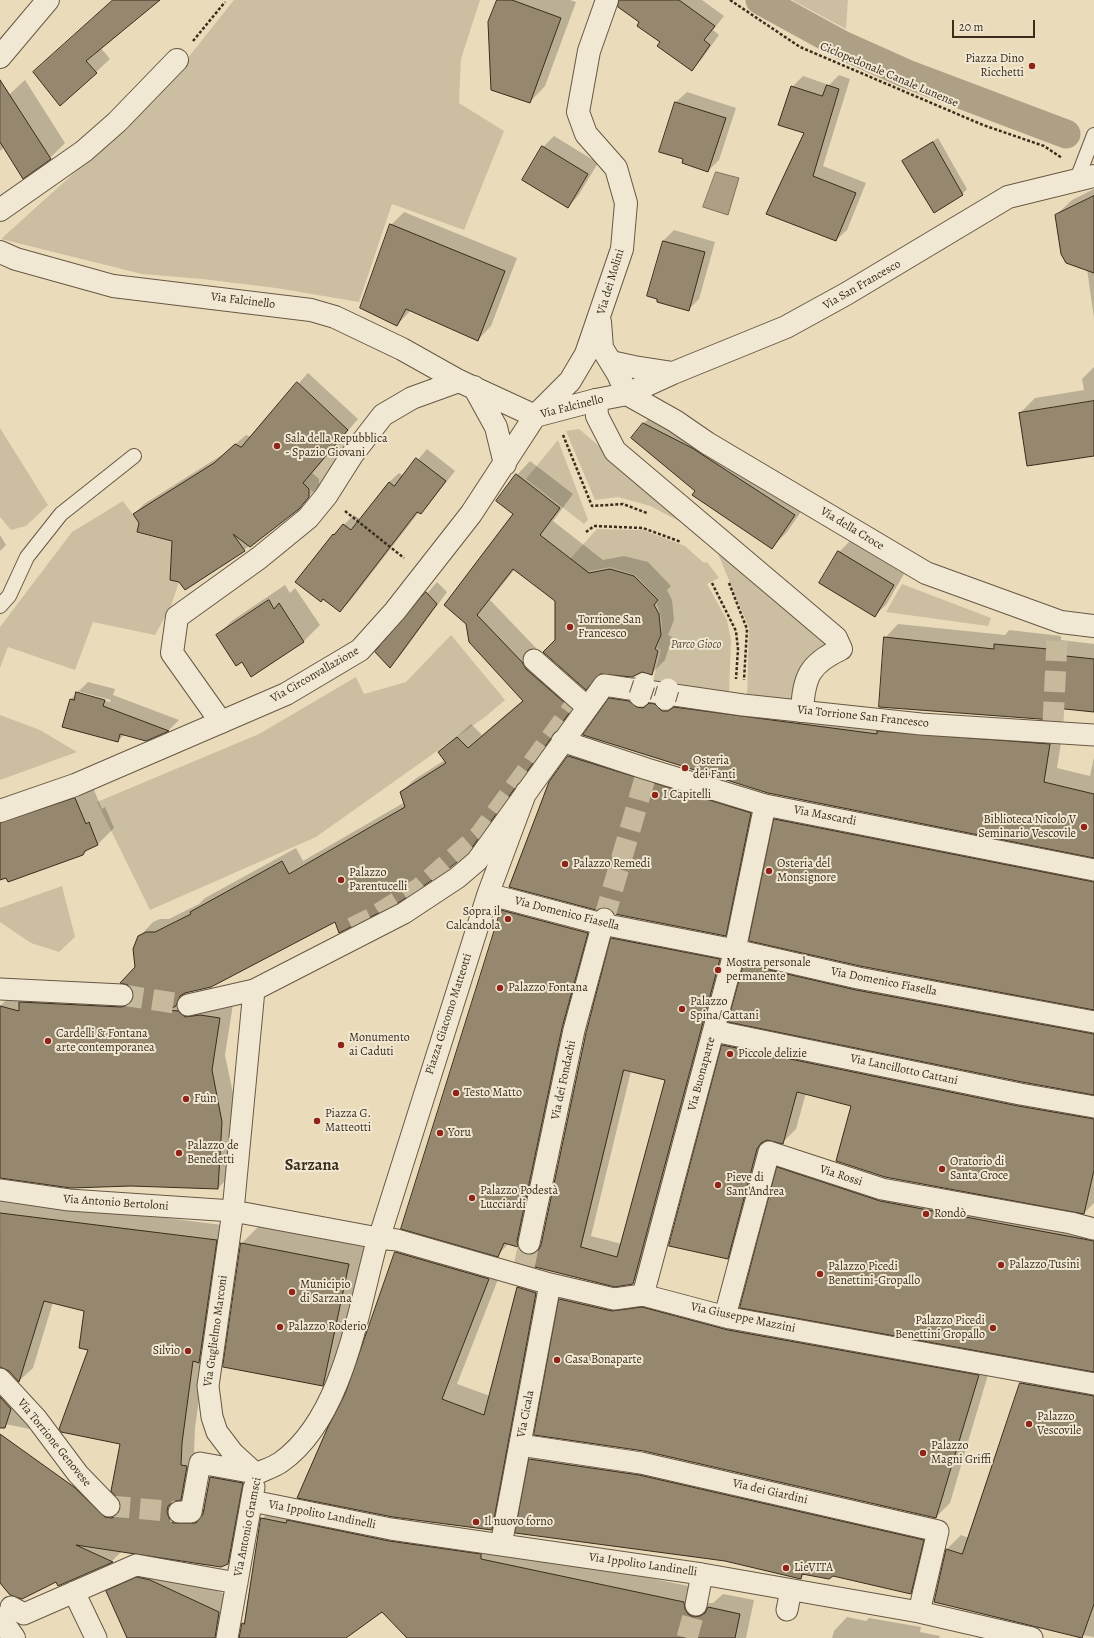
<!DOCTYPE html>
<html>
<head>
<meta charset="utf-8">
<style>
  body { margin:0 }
  #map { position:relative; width:1094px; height:1638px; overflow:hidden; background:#eadcbb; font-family:Alegreya,serif }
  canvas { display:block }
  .scale { position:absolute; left:952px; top:20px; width:83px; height:18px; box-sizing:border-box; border:2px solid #3b2c1c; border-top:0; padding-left:5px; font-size:12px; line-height:14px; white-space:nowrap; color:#3b2c1c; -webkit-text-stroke:3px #f1e8d3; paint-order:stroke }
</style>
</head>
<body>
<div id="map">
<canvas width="1094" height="1638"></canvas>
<div class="scale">20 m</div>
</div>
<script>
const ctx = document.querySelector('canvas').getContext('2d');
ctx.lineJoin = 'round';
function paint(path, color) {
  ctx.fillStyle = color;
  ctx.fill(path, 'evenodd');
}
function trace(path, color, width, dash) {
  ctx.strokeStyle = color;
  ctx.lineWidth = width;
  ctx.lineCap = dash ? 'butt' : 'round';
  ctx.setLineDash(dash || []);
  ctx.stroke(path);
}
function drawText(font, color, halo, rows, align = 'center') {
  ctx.font = font + ' Alegreya,serif';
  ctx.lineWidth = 4;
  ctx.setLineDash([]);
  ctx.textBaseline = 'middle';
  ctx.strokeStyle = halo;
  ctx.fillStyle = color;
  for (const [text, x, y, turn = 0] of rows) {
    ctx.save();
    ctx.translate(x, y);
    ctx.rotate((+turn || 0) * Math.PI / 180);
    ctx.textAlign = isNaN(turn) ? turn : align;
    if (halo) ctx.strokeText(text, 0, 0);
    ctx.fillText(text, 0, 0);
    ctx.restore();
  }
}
paint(new Path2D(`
  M 234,0 L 480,0 L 461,59 L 459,103 L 504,131 L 464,230 L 392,204 L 359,302 L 276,288 L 202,279 L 142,274 L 1,239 L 106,144 L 159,94 Z
  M 792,0 L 848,0 L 846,29 Z
  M 0,428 L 48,505 L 26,526 L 11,530 L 0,517 Z
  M 579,429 L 688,521 L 685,524 L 650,506 L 618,497 L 595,500 L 566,431 Z
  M 346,433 L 355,440 L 317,495 L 303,483 Z
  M 558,440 L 588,520 L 584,524 L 526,479 Z
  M 123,501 L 139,523 L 137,533 L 172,541 L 170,580 L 179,582 L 171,606 L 155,635 L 93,622 L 75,670 L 8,647 L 0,668 L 0,627 L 72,532 Z
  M 597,529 L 643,530 L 685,546 L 704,563 L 707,562 L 719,578 L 707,584 L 727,620 L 731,640 L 729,692 L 653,681 L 661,650 L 657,648 C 663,632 664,621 657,604 L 659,600 L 635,575 L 610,567 L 589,571 L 563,590 L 570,559 Z
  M 718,554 L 758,583 L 833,646 L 795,702 L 747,696 L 749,628 Z
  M 902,584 L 991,618 L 988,626 L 886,612 Z
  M 451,635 L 505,700 L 485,717 L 316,837 L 150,910 L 97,802 L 259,734 L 356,677 L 364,694 L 406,682 Z
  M 0,715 L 40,730 L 77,752 L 0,780 Z
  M 62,886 L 75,937 L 59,952 L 31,943 L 0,922 L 0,908 Z`), '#ccbea0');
const water = new Path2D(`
  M 716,172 L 739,178 L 728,215 L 703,207 Z`);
paint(water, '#aea085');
trace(water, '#80725b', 1);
paint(new Path2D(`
  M 113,0 L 159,0 L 100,47 L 110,59 L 96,72 L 48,59 Z
  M 498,0 L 570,0 L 576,2 L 545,86 L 530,102 Z
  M 627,0 L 702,0 L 724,16 L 713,30 L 719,35 L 701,60 L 692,69 L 641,22 Z
  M 839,75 L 850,79 L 823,166 L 866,183 L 847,230 L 836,240 L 767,213 L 806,132 L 792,87 L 803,76 L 829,85 Z
  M 25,80 L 65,143 L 50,158 L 4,147 L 0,151 L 0,103 Z
  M 687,92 L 736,108 L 719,160 L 708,171 L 685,159 L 660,151 L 676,102 Z
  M 554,136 L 598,163 L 578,196 L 568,207 L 543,147 Z
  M 938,138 L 967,189 L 962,194 L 903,161 L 908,156 Z
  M 1094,189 L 1094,318 L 1087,269 L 1056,215 L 1072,200 Z
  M 404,212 L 517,258 L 491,326 L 478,340 L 411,310 L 397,325 L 391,225 Z
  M 674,230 L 715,242 L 699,299 L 689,309 L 663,241 Z
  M 1094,367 L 1094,455 L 1020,413 L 1035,398 L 1084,390 L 1082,379 Z
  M 308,373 L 358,419 L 312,473 L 319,479 L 319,486 L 298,508 L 244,550 L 173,540 L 140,522 L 134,514 L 144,504 L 225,453 L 246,435 L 251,437 Z
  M 658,409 L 809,500 L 787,532 L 772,547 L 643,424 Z
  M 427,449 L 455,471 L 430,503 L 421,513 L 419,512 L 350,601 L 340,611 L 297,582 L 334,534 L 354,515 L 361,520 L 389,482 L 399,473 L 404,476 Z
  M 530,461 L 573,494 L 553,521 L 603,560 L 624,556 L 648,562 L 671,586 L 667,590 L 672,600 L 674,620 L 668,635 L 672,637 L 665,660 L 651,674 L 556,640 L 556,600 L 515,569 L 490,600 L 536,648 L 540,655 L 585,695 L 482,838 L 468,852 L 335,921 L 189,991 L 184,997 L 233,1004 L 225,1055 L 236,1108 L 232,1174 L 218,1188 L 0,1178 L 0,1006 L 14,992 L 34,989 L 134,992 L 139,937 L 153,922 L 160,919 L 169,919 L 199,904 L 205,898 L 296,848 L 303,861 L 405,802 L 401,792 L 415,779 L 445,760 L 440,752 L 454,739 L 471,724 L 482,735 L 523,700 L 467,623 L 514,513 L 517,475 Z
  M 0,535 L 6,545 L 0,551 Z
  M 850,541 L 904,574 L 886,605 L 875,615 L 839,552 Z
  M 437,582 L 447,592 L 400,656 L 390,666 L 376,652 Z
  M 285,585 L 290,593 L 295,588 L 320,625 L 304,641 L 252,676 L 242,661 L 217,635 L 233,620 Z
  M 898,624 L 1005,635 L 1009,630 L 1061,636 L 1061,640 L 1094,644 L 1094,711 L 1064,708 L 1053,719 L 885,638 Z
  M 88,682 L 115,689 L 113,695 L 179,720 L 169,730 L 146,740 L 125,734 L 118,741 L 71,699 ZM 80,692 L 111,700 L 110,702 L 79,694 Z
  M 624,685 L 1063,731 L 1057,768 L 1090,776 L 1094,757 L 1094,857 L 610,699 Z
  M 580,745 L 762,802 L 737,923 L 725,935 L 569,756 Z
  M 91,783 L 102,809 L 105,807 L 114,828 L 98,844 L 89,848 L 83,854 L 0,879 L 0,812 Z
  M 789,806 L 1094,866 L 1094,1009 L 775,820 Z
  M 513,900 L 598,922 L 528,1236 L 518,1246 L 509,1243 L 498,1255 L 502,910 Z
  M 623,927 L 731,948 L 644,1272 L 633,1283 L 527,1255 L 538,1244 L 542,1243 L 612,939 ZM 631,1071 L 666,1079 L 622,1244 L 591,1236 Z
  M 758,951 L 1094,1018 L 1094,1094 L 745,965 Z
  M 737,1032 L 1094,1103 L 1094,1203 L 1084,1213 L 852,1105 L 806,1093 L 796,1129 L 782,1143 L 769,1140 L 741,1244 L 728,1258 L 723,1045 Z
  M 792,1154 L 894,1187 L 1094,1224 L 1094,1371 L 778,1168 Z
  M 0,1197 L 230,1226 L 205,1356 L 195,1428 L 194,1452 L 200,1453 L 194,1485 L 181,1499 L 182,1505 L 187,1509 L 205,1509 L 211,1477 L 224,1464 L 256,1469 L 241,1549 L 227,1563 L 122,1551 L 112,1561 L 58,1585 L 57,1581 L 0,1581 L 0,1474 L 93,1507 L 107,1493 L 119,1504 L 122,1504 L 121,1443 L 89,1349 L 85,1310 L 53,1302 L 33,1368 L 19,1381 L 0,1353 Z
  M 262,1223 L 369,1243 L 343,1364 L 322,1385 L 242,1243 Z
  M 411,1237 L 504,1264 L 457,1384 L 490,1396 L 518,1288 L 534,1272 L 551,1277 L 507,1513 L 491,1529 L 346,1395 L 396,1252 Z
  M 574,1285 L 992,1361 L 950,1503 L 936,1517 L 644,1450 L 535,1434 L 560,1299 Z
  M 1035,1369 L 1094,1379 L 1094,1637 L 1083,1635 L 1082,1637 L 935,1601 L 947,1549 L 961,1535 L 969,1538 L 1021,1383 Z
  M 0,1389 L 39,1420 L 30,1429 L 0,1423 Z
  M 544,1445 L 937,1526 L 924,1579 L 911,1593 L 832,1575 L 805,1574 L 801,1578 L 726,1560 L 517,1532 L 530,1459 Z
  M 275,1505 L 494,1546 L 698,1588 L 702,1600 L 708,1603 L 713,1603 L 723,1594 L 754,1600 L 746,1638 L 408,1638 L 382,1611 L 345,1638 L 128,1638 L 107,1591 L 121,1578 L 164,1566 L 233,1598 L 233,1634 L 240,1636 L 243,1623 L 245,1621 L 262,1519 Z
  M 847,1617 L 866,1621 L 869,1618 L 921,1627 L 920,1632 L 940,1636 L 939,1638 L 832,1638 L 834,1631 Z`), '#0003');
trace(new Path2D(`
  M 760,0 L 842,45 L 907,74 L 1066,134`), '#aea085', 29);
const building = new Path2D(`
  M 113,0 L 160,0 L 86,61 L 97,73 L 60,106 L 33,72 Z
  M 497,0 L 512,0 L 561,18 L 530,103 L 491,90 L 488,22 Z
  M 619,0 L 679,0 L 715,26 L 704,40 L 710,45 L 692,71 L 657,46 L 660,42 L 637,26 L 639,22 L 618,7 Z
  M 0,80 L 51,159 L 23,179 L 0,142 Z
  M 827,85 L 839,89 L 813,176 L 856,193 L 836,241 L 766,214 L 804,133 L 778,125 L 791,86 L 822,96 Z
  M 675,102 L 726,118 L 708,172 L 682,163 L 683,159 L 659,152 Z
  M 933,142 L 963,195 L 934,213 L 902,161 Z
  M 542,146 L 588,174 L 568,208 L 522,180 Z
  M 1094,196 L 1094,273 L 1066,263 L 1061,254 L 1055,215 Z
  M 390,224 L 505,271 L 478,341 L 406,309 L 397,326 L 360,308 Z
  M 663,241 L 705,252 L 689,311 L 657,302 L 657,299 L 647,296 Z
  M 297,382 L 348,430 L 303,483 L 309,489 L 309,497 L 299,509 L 250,547 L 233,534 L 245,551 L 185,590 L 179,582 L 170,580 L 172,541 L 137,532 L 139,523 L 133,514 L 214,463 L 235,444 L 241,447 Z
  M 1094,401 L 1094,456 L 1027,466 L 1019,413 Z
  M 643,423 L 692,448 L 795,515 L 772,549 L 692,495 L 695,491 L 631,438 Z
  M 416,458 L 446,481 L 421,514 L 417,512 L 340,612 L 323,599 L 321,602 L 295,582 L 333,534 L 334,535 L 343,524 L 351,530 L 389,482 L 394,486 Z
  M 516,474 L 560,508 L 540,535 L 589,573 L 610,569 L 634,576 L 658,600 L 654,605 L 659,614 L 661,635 L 655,649 L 658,651 L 652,675 L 642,672 L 632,677 L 600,674 L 586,690 L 543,652 L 555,640 L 555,601 L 513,569 L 477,615 L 522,662 L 526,669 L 572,709 L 468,853 L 447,870 L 398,903 L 339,933 L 335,922 L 211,987 L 185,993 L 180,996 L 176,1006 L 168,1010 L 178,1011 L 185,1017 L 200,1015 L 220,1018 L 212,1070 L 222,1122 L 218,1189 L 131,1186 L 71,1188 L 0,1178 L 0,1006 L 19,1011 L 19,1002 L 121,1007 L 128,1005 L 132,1001 L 134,996 L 133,990 L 128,985 L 120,983 L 135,967 L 133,949 L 138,936 L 146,932 L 155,932 L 191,914 L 190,912 L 282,861 L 289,874 L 405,807 L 400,792 L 446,763 L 438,752 L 457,737 L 468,748 L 523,701 L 469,642 L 466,624 L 444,605 L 513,514 L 496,501 Z
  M 838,551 L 894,585 L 875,617 L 819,583 Z
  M 426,592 L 437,604 L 390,668 L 375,652 Z
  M 269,600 L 274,609 L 279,603 L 304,642 L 251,677 L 242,662 L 236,666 L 216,635 Z
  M 884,637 L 994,649 L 994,644 L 1048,649 L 1047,654 L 1094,659 L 1094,712 L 1055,708 L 1053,720 L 879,707 Z
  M 76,692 L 105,700 L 103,706 L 169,731 L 146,741 L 120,734 L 118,742 L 62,727 L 70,699 L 74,700 Z
  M 609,698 L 629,701 L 637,707 L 643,708 L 649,703 L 655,704 L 662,711 L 668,711 L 674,707 L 877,734 L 877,731 L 1050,744 L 1044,782 L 1094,794 L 1094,858 L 768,793 L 583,735 Z
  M 568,756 L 751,813 L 726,936 L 615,914 L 607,907 L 596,910 L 509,887 L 549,782 Z
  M 75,798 L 86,824 L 89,822 L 98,845 L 85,851 L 83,855 L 8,882 L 6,878 L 0,880 L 0,823 Z
  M 774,819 L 1094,882 L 1094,1010 L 860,966 L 749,941 Z
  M 501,910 L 588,933 L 562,1028 L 517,1241 L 518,1247 L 504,1243 L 498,1257 L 401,1229 Z
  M 611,938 L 720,959 L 633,1284 L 615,1287 L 523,1264 L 526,1254 L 533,1254 L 538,1251 L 541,1245 L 586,1033 ZM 624,1070 L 665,1080 L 617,1257 L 581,1247 Z
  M 744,964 L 856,990 L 1094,1034 L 1094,1095 L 1022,1082 L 728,1022 Z
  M 722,1045 L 1018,1106 L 1094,1119 L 1094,1170 L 1084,1214 L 885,1177 L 836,1161 L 851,1106 L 797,1092 L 783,1144 L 767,1140 L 761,1143 L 757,1149 L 728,1259 L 669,1246 Z
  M 777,1167 L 880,1201 L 1094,1241 L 1094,1372 L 740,1308 Z
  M 0,1213 L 217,1240 L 199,1363 L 193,1361 L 182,1443 L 181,1465 L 187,1466 L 181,1500 L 173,1502 L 168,1506 L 167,1512 L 169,1518 L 173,1523 L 196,1523 L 203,1514 L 210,1477 L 243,1483 L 228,1564 L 221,1567 L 76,1545 L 113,1562 L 58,1586 L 56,1582 L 22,1599 L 10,1595 L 0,1583 L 0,1434 L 74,1487 L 105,1517 L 112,1518 L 117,1515 L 120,1510 L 121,1503 L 111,1491 L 120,1444 L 61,1432 L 59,1429 L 88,1350 L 79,1348 L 84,1311 L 44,1301 L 19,1382 L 9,1371 L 0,1367 Z
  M 241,1243 L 349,1264 L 323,1386 L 223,1367 Z
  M 395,1252 L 489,1279 L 442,1399 L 484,1415 L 517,1287 L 536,1293 L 492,1530 L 393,1517 L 297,1498 L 328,1427 L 345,1394 Z
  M 559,1299 L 612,1311 L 642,1307 L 728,1330 L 979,1375 L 936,1518 L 644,1451 L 534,1435 Z
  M 1020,1383 L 1094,1396 L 1094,1604 L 1082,1638 L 934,1602 L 946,1549 L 962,1554 Z
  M 0,1397 L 11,1409 L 5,1428 L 0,1428 Z
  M 529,1459 L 639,1475 L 924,1540 L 911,1594 L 833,1576 L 829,1579 L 802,1574 L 801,1579 L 725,1561 L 515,1533 Z
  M 261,1518 L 286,1523 L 287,1520 L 389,1541 L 481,1554 L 481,1559 L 684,1602 L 685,1609 L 688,1614 L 693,1617 L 700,1616 L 705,1613 L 708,1607 L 740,1614 L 735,1638 L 407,1638 L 382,1612 L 346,1638 L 239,1638 L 242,1623 L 244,1624 Z
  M 137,1577 L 150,1580 L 219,1612 L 215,1638 L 127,1638 L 106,1591 Z`);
paint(building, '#96886f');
trace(building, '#3b2c1c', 1);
trace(new Path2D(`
  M 1053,723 L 1057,641
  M 604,919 L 645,778
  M 352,928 L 372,918 L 421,887 L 480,835 L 578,701
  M 122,995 L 188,1005
  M 524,1267 L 529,1243
  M 109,1506 L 179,1512
  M 687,1638 L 696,1605`), '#c7b99b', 21, [21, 10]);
const service = new Path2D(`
  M 1077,179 L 1094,135
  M 0,606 L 9,596 L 27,557 L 61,514 L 134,456`);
const pedestrian = new Path2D(`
  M 534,660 L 587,707
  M 633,689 L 743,705 L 921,724 L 1094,735
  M 562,741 L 647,769 L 765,805 L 1094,870
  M 488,894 L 602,924 L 735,950 L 858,978 L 1094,1022
  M 0,989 L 122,995
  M 254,990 L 233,1211 L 208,1386 L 212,1417 L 217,1432 L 233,1453 L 256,1474
  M 188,1005 L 254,990 L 404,913 L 457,878 L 477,861 L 604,685 L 630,689
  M 714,1031 L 1020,1094 L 1094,1107
  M 0,1190 L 69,1200 L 233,1211 L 378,1238 L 397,1240 L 550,1284 L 614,1299 L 643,1295 L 730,1318 L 1094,1384
  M 529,1243 L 574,1030 L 604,919
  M 643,1295 L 735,950 L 765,805
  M 725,1316 L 769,1152 L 882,1189 L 1071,1223 L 1094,1229
  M 0,1379 L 36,1418 L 78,1474 L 109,1506
  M 520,1445 L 641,1463 L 938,1531 L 919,1612
  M 256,1474 C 264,1470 274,1467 281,1462 C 344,1417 358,1309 378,1238 L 381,1232 L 488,894 L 526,792
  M 252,1501 L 391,1529 L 702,1574 L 919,1612 L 1032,1638
  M 179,1512 L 191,1512 L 200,1463 L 255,1473
  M 501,1545 L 550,1284
  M 74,1592 L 96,1638
  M 696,1605 L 702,1574
  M 11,1607 L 24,1614 L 136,1565 L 237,1583
  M 787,1610 L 791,1590
  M 227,1638 L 254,1487`);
const minor = new Path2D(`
  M 0,210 L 84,151 L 117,122 L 177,60
  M 627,394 L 675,421 L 707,443 L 926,573 L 1061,622 L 1094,626
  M 596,400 L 597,416 L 615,451 L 836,638 L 841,649 C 809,664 804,677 802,711
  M 221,722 L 172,653 L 177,617 L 259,558 L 308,518 L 326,496 L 352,455 L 383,415 L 412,398 L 459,381`);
const tertiary = new Path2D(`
  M 0,57 L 48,0
  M 0,252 L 16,259 L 113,286 L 311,310 L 335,317 L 402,349 L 459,381 L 535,416 L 596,400 L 627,394 L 673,373 L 786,327 L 846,294 L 1008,197 L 1094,176
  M 600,322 L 602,348 L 618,374 L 627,394
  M 611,362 L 634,367 L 673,373
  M 474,387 L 496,427 L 505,464
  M 0,811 L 75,785 L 286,694 L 360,650 L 395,611 L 471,514 L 535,416 L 570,381 L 586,354 L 622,249 L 626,203 L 616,168 L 586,134 L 578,112 L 589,51 L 607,0
  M 0,1618 L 14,1638`);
trace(service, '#675844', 16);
trace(pedestrian, '#675844', 23);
trace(minor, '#675844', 24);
trace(tertiary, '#675844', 24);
trace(new Path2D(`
  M 730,0 L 800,47 L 983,125 L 1044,146 L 1062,158
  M 193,41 L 225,2
  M 563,435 L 592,506 L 623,504 L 647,513
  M 345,511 L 404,558
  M 586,532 L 594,526 L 643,528 L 681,542
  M 712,583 L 736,631 L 738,649 L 736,679
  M 729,583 L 747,629 L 744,680`), '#3b2c1c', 2.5, [3, 2]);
trace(service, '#f1e8d3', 14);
trace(pedestrian, '#f1e8d3', 21);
trace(minor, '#f1e8d3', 22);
trace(tertiary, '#f1e8d3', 22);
const pedestrianBridge = new Path2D(`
  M 640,696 L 644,684
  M 665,699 L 668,689`);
trace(pedestrianBridge, '#675844', 23, []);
trace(pedestrianBridge, '#f1e8d3', 21);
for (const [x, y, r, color] of [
  [1032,66,4,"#8f2418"],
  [277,446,4,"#8f2418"],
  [570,627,4,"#8f2418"],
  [685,768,4,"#8f2418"],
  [655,795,4,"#8f2418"],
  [1084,827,4,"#8f2418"],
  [565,864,4,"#8f2418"],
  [769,871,4,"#8f2418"],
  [341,880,4,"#8f2418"],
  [508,919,4,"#8f2418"],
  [718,970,4,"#8f2418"],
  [500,988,4,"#8f2418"],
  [682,1009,4,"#8f2418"],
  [48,1041,4,"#8f2418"],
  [341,1045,4,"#8f2418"],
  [730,1054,4,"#8f2418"],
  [456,1093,4,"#8f2418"],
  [186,1099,4,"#8f2418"],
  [317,1121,4,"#8f2418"],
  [440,1133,4,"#8f2418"],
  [179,1153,4,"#8f2418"],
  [942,1169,4,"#8f2418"],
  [718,1185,4,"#8f2418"],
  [472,1198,4,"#8f2418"],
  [926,1214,4,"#8f2418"],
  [1001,1265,4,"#8f2418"],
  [820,1274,4,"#8f2418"],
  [292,1292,4,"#8f2418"],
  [280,1327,4,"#8f2418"],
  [993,1328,4,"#8f2418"],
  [188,1351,4,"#8f2418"],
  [557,1360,4,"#8f2418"],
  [1029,1424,4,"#8f2418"],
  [923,1453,4,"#8f2418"],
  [476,1522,4,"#8f2418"],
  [786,1568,4,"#8f2418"]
]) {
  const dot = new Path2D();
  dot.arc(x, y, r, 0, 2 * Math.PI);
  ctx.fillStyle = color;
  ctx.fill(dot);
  trace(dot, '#f1e8d3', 1.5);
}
drawText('12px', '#3b2c1c', '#f1e8d3', [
  ["Piazza Dino",1024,59,"right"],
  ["Ricchetti",1024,73,"right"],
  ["Sala della Repubblica",285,439],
  ["- Spazio Giovani",285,453],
  ["Torrione San",578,620],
  ["Francesco",578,634],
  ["Osteria",693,761],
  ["dei Fanti",693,775],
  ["I Capitelli",663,795],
  ["Biblioteca Nicolo V",1076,820,"right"],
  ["Seminario Vescovile",1076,834,"right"],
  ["Palazzo Remedi",573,864],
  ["Osteria del",777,864],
  ["Monsignore",777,878],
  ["Palazzo",349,873],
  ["Parentucelli",349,887],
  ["Sopra il",500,912,"right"],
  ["Calcandola",500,926,"right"],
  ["Mostra personale",726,963],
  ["permanente",726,977],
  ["Palazzo Fontana",508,988],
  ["Palazzo",690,1002],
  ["Spina/Cattani",690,1016],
  ["Cardelli & Fontana",56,1034],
  ["arte contemporanea",56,1048],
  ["Monumento",349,1038],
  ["ai Caduti",349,1052],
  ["Piccole delizie",738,1054],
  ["Testo Matto",464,1093],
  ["Fuìn",194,1099],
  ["Piazza G.",325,1114],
  ["Matteotti",325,1128],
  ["Yoru",448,1133],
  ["Palazzo de",187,1146],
  ["Benedetti",187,1160],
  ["Oratorio di",950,1162],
  ["Santa Croce",950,1176],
  ["Pieve di",726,1178],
  ["Sant'Andrea",726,1192],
  ["Palazzo Podestà",480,1191],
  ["Lucciardi",480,1205],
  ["Rondò",934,1214],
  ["Palazzo Tusini",1009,1265],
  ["Palazzo Picedi",828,1267],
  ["Benettini-Gropallo",828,1281],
  ["Municipio",300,1285],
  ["di Sarzana",300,1299],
  ["Palazzo Picedi",985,1321,"right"],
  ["Benettini Gropallo",985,1335,"right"],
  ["Palazzo Roderio",288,1327],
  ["Silvio",180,1351,"right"],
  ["Casa Bonaparte",565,1360],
  ["Palazzo",1037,1417],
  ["Vescovile",1037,1431],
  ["Palazzo",931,1446],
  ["Magni Griffi",931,1460],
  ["Il nuovo forno",484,1522],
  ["LieVITA",794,1568]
], 'left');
drawText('12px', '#3b2c1c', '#f1e8d3', [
  ["Ciclopedonale Canale Lunense",889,75,23],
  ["Via dei Molini",611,282,-73],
  ["Via San Francesco",862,285,-30],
  ["Via Falcinello",243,301,7],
  ["Via Falcinello",572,407,-14],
  ["Via della Croce",852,529,31],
  ["Via Circonvallazione",315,675,-30],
  ["Via Torrione San Francesco",863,717,6],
  ["Via Mascardi",825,816,11],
  ["Via Domenico Fiasella",567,914,14],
  ["Via Domenico Fiasella",884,982,11],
  ["Piazza Giacomo Matteotti",449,1014,-72],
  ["Via Lancillotto Cattani",904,1070,12],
  ["Via Buonaparte",702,1074,-75],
  ["Via dei Fondachi",564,1080,-78],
  ["Via Rossi",841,1176,18],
  ["Via Antonio Bertoloni",116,1203,4],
  ["Via Giuseppe Mazzini",743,1318,12],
  ["Via Guglielmo Marconi",216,1331,-82],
  ["Via Cicala",526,1414,-79],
  ["Via Torrione Genovese",54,1443,51],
  ["Via dei Giardini",770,1492,13],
  ["Via Ippolito Landinelli",322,1515,11],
  ["Via Antonio Gramsci",248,1527,-79],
  ["Via Ippolito Landinelli",643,1565,8]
]);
drawText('italic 12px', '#584936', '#f1e8d3', [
  ["Parco Gioco",696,645]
]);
drawText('bold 16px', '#3b2c1c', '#f1e8d3', [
  ["Sarzana",312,1166]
]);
</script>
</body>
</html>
